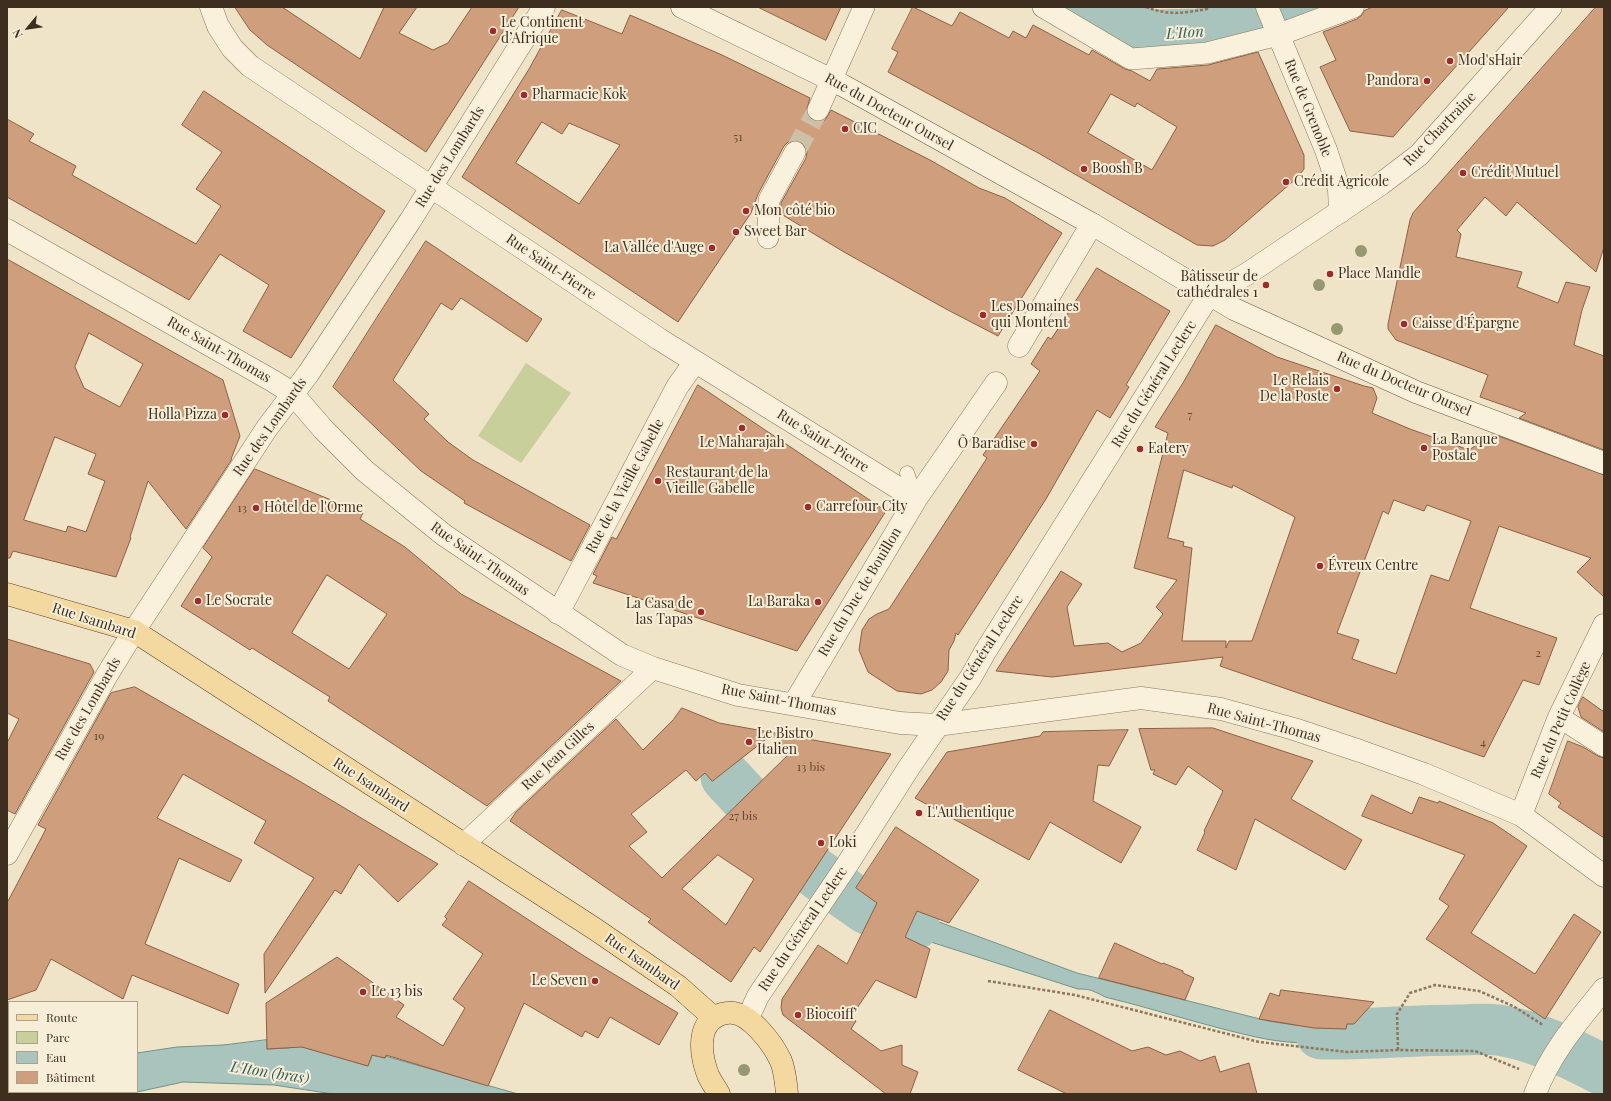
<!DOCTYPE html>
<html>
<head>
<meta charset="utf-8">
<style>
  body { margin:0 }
  #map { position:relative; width:1611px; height:1101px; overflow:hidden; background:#f0e4c8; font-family:"Playfair Display",serif }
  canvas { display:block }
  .frame { position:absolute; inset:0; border:8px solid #3d2e20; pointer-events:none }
  .legend { position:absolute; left:8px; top:1001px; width:130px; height:92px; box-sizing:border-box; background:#f7eed8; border:1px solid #ada18e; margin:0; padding:5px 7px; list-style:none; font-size:12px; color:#3d2e20 }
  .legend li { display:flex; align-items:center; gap:8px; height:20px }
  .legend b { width:20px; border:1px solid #ada18e }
  .north { position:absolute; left:8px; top:8px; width:40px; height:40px; -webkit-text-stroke:3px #f7eed8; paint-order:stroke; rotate:241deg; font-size:11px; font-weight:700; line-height:16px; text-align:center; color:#3d2e20 }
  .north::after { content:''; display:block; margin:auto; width:14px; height:18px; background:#3d2e20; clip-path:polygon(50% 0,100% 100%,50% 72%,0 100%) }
</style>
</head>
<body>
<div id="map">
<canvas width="1611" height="1101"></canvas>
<div class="frame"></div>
<ul class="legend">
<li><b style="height:5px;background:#f3d9a0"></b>Route</li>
<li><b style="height:11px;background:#c9cf9b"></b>Parc</li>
<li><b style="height:11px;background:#a9c4bc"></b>Eau</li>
<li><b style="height:11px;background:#cf9f7d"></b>Bâtiment</li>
</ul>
<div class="north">N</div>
</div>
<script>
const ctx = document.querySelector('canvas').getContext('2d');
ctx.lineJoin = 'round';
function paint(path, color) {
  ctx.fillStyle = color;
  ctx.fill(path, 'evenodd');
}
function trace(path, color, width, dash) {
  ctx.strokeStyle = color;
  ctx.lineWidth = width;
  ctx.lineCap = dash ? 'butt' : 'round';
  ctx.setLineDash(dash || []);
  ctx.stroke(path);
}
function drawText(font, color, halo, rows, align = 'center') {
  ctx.font = font + ' "Playfair Display",serif';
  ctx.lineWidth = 4;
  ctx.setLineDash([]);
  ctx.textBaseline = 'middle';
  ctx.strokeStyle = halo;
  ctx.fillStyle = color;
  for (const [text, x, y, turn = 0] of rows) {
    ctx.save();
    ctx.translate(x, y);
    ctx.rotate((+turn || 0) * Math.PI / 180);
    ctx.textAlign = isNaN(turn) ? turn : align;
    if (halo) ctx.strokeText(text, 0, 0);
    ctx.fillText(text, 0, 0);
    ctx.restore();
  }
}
paint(new Path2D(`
  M 526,363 L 571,393 L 521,463 L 478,436 Z`), '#c9cf9b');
const water = new Path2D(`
  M 1061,7 L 1115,7 L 1132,17 L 1155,23 L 1190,21 L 1236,10 L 1247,33 C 1206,43 1161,57 1120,40 C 1100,31 1080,18 1061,7 Z
  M 734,767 L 801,847 L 789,867 L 718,788 Z
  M 857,886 L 857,889 L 885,902 L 1077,973 L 1268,1021 L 1314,1028 L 1346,1029 L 1347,1024 L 1392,1027 L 1392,1042 C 1347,1043 1300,1047 1256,1037 C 1206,1026 1158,1010 1109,998 C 1103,997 1101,994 1095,992 C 1090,989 1083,989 1078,989 L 887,928 L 869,919 L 846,904 Z
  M 1524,1020 L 1536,1028 L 1525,1054 C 1491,1036 1441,1035 1404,1040 L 1403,1027 L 1423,1023 L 1448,1022 Z
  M 267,1040 L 267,1049 L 289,1048 L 292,1044 L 368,1066 L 372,1055 L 385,1058 L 385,1056 L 518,1094 L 333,1094 L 274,1085 L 183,1082 L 137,1092 L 137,1053 L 177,1047 L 223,1045 Z
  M 1588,1047 L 1604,1058 L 1604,1064 L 1596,1077 L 1577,1068 Z
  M 7,1075 L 9,1075 L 9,1092 L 136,1092 L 127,1094 L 7,1094 Z`);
paint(water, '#a9c4bc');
trace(water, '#6f938a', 1);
trace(new Path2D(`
  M 1081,7 L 1120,29 L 1155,35 L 1200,34 L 1291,7
  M 726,777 L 813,871 L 867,909 L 914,925
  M 1321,1034 C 1367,1035 1413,1030 1459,1030 C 1472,1030 1486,1028 1498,1030 C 1534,1035 1570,1053 1601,1069`), '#a9c4bc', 51);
const building = new Path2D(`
  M 235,7 L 282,7 L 360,59 L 384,7 L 417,7 L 399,33 L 433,50 L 448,43 L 472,7 L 519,7 L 426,152 L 267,45 L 250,30 Z
  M 758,7 L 841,7 L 826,40 Z
  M 913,7 L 952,26 L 960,12 L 1009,38 L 1013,31 L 1026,38 L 1033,25 L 1089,55 L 1092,50 L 1125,69 L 1132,71 L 1150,81 L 1157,69 L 1208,65 L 1258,52 L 1304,155 L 1304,169 L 1297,178 L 1225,240 L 1213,246 L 1197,245 L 1040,154 L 888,72 L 898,52 L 892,49 ZM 1111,94 L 1135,107 L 1137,103 L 1177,127 L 1152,170 L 1088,133 Z
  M 1373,7 L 1509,7 L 1393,137 L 1350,131 L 1320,67 L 1336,60 L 1323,32 L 1357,19 L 1362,15 L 1364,11 Z
  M 1596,7 L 1604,7 L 1604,247 L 1596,272 L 1517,202 L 1506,216 L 1485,197 L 1457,230 L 1461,234 L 1456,257 L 1522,272 L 1517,287 L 1558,303 L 1566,282 L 1590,287 L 1582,310 L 1574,345 L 1604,356 L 1604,450 L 1519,418 L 1526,413 L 1480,397 L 1488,375 L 1396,340 L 1388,329 L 1388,324 L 1410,220 L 1413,213 Z
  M 562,10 L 622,34 L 630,15 L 722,55 L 810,98 L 806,112 L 809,117 L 813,121 L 819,122 L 825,120 L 831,110 L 930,160 L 979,188 L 1005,198 L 1062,233 L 998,336 L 946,309 L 844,252 L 781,214 L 781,203 L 806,158 L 807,152 L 805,146 L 801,142 L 794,140 L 788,142 L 784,146 L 758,194 L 751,213 L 678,322 L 462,177 L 529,69 ZM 542,122 L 562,134 L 569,123 L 620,145 L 579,204 L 516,163 Z
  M 204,91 L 385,211 L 291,358 L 243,331 L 269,285 L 220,254 L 189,300 L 7,197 L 7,119 L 34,134 L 29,141 L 76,166 L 72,175 L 196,244 L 221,206 L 196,189 L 222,152 L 182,125 Z
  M 426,241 L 542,319 L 527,342 L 461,298 L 452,310 L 441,303 L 393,380 L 429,414 L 424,419 L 448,442 L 473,460 L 590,525 L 571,561 L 464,503 L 465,501 L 421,471 L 333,387 Z
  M 7,259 L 223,380 L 240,436 L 231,459 L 232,459 L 186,529 L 148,481 L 130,537 L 131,538 L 116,577 L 13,551 L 10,558 L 7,558 ZM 89,333 L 143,364 L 120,407 L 84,388 L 75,367 ZM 55,437 L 96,454 L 88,474 L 105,481 L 86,532 L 68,526 L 66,532 L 24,520 Z
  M 1097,268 L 1170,311 L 1126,385 L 1129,387 L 1110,418 L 1097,410 L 1046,499 L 958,635 L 956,633 L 954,641 L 949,650 L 948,671 L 941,682 L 932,690 L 921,694 L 897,691 L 868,672 L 859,650 L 862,630 L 869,619 L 877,614 L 889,609 L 987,458 L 983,455 L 1040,371 L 1031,364 L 1048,337 L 1051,339 Z
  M 1216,325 L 1277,357 L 1364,386 L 1373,388 L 1377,398 L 1372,413 L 1410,429 L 1469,450 L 1493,434 L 1604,475 L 1604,597 L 1577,572 L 1591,558 L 1499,526 L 1470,608 L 1557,638 L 1539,685 L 1523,680 L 1484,757 L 1220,666 L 1223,657 L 1052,677 L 996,671 L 1061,571 L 1082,584 L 1067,607 L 1074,646 L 1108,643 L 1122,652 L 1141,643 L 1163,614 L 1156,607 L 1177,580 L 1134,568 L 1168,433 L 1155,427 L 1183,383 ZM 1184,470 L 1232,488 L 1233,485 L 1295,517 L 1252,641 L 1229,641 L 1226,648 L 1226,641 L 1182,641 L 1192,548 L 1183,546 L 1184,542 L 1168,538 ZM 1394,500 L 1424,511 L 1427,505 L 1471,521 L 1449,581 L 1431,575 L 1396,674 L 1352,659 L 1359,640 L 1337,633 L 1383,511 L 1388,514 Z
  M 698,385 L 886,511 L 797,651 L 593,583 L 597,576 L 593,574 L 612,537 L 616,539 Z
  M 255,469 L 363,513 L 360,519 L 405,547 L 461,594 L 621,681 L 487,806 L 328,701 L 330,697 L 252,648 L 250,650 L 181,606 L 212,557 L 203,548 ZM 327,575 L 387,614 L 349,669 L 292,633 Z
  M 7,639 L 90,664 L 94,672 L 15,814 L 7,810 L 7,743 L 19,719 L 7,713 Z
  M 135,687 L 301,782 L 438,864 L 398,902 L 359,864 L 341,894 L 335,890 L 265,993 L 264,954 L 314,878 L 254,843 L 266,821 L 183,774 L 157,818 L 242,860 L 230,882 L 179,858 L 145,944 L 239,984 L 228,1014 L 132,975 L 123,999 L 51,959 L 36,990 L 7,1000 L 7,903 L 46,829 L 38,825 L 111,693 Z
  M 1583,697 L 1604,712 L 1604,732 L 1581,717 L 1578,707 Z
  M 682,708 L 719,723 L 891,754 L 760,952 L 754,947 L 731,982 L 648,922 L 651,919 L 510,821 L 516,812 L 616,719 L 643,750 L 673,720 ZM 772,735 L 789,754 L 662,878 L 629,846 L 647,832 L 631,814 L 686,770 L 696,781 L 705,773 L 712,781 ZM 718,855 L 754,879 L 726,925 L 682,889 Z
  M 1213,728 L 1313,761 L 1291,799 L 1362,840 L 1345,870 L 1255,819 L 1236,870 L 1197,850 L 1205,832 L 1204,831 L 1223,791 L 1188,766 L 1176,785 L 1153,774 L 1155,770 L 1151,770 L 1139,729 Z
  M 1128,730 L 1109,766 L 1098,765 L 1093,801 L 1141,827 L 1121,863 L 1050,822 L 1029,860 L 915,798 L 947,752 L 1040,736 L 1043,732 Z
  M 1568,741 L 1583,747 L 1598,756 L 1604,758 L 1604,838 L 1558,807 L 1561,803 L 1549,794 Z
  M 1372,795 L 1412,814 L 1419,797 L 1438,803 L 1439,801 L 1493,823 L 1527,846 L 1471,933 L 1535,974 L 1574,914 L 1601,932 L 1545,1019 L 1426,939 L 1449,906 L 1439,899 L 1465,855 L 1362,816 Z
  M 896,827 L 979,880 L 949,923 L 917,911 L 905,937 L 930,949 L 916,998 L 876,980 L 851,1017 L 856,1021 L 851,1029 L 881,1051 L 902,1045 L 902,1065 L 918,1072 L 910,1094 L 886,1094 L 882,1091 L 783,1015 L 781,1008 L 782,999 L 818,945 L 847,964 L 877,903 L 856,888 Z
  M 469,881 L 584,956 L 678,1013 L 659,1045 L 610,1017 L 598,1038 L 585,1031 L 582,1037 L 524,1003 L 488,1086 L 386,1055 L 385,1058 L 372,1055 L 368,1066 L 302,1047 L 267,1049 L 266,1003 L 337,957 L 404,1005 L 396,1017 L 443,1046 L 465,1008 L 453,999 L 483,954 L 442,925 L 447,919 L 445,917 Z
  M 1115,943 L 1162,964 L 1163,963 L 1183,971 L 1183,973 L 1194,978 L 1185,1000 L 1099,978 Z
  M 1281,990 L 1374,1002 L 1354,1024 L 1347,1024 L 1346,1029 L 1314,1028 L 1259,1019 L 1270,993 L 1279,996 Z
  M 1050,1010 L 1132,1051 L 1148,1047 L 1166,1055 L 1180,1051 L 1200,1061 L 1215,1056 L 1220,1072 L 1249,1063 L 1257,1094 L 1067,1094 L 1018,1070 Z`);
paint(building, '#cf9f7d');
trace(building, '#8d5f41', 1);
trace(new Path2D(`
  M 795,152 L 818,110`), '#ccc0a6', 21, [21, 10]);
const service = new Path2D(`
  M 907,473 L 916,499`);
const pedestrian = new Path2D(`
  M 1043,7 L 1131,59 L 1207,53 L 1278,35
  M 818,110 L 864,7
  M 768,238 L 769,200 L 795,152
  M 1559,717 L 1604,746
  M 463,845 L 653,668`);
const minor = new Path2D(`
  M 211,7 L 218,26 L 232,48 L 250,66 L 659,339 L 916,499
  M 1267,7 L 1326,150 L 1339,189 L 1340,212
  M 1278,35 L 1353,7
  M 7,230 L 273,381 L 292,393 L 323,429 L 365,471 L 444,535 L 622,655 L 653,668 L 738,695 L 900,723 L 937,725 L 1141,698 L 1221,709 L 1294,729 L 1360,751 L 1424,774 L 1521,815 L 1604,876
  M 1019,346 L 1092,224
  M 558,613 L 677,387 L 695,362
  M 794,704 L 916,499 L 996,383
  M 1521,815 L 1559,717 L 1604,625`);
const tertiary = new Path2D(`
  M 7,854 L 107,675 L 134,631 L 267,428 L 308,374 L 410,221 L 544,7
  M 748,1018 L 758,996 L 845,868 L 908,769 L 971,677 L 985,652 L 1209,295 L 1247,274 L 1381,184 L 1419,155 L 1551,7
  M 1535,1094 C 1550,1054 1577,1022 1604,989`);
const secondary = new Path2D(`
  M 682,7 L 842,85 L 1092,224 L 1234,309 L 1416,392 L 1604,463`);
const primary = new Path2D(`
  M 7,594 L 134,631 L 595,929 L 678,986 L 714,1018
  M 719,1094 C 716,1088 711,1082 708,1075 C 700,1054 695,1017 727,1013 C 748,1009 773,1044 781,1061 C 785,1071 786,1083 787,1094`);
trace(service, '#8d765c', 15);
trace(pedestrian, '#8d765c', 22);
trace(minor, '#8d765c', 23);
trace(tertiary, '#8d765c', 23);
trace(secondary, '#6f573f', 23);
trace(primary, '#5b4430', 23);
trace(new Path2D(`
  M 1146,7 C 1170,16 1183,13 1207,9 L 1207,7
  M 988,981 L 1075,995 L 1259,1042 L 1347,1052 L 1398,1050 L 1475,1051 L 1519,1069
  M 1398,1050 L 1397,1014 L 1410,993 L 1435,985 L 1479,991 L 1513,1006 L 1543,1025`), '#8d765c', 2.5, [3, 2]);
trace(service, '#faf1dc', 14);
trace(pedestrian, '#faf1dc', 21);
trace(minor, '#faf1dc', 22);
trace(tertiary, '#faf1dc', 22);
trace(secondary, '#faf1dc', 22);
trace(primary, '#f3d9a0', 22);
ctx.fillStyle = '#96986f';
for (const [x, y] of [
  [1361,251],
  [1319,285],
  [1337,329],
  [744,1070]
]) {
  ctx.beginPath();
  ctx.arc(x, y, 6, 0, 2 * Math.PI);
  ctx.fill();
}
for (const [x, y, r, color] of [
  [493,31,4,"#9e2a2b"],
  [1450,61,4,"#9e2a2b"],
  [1427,81,4,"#9e2a2b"],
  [524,95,4,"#9e2a2b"],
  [845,129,4,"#9e2a2b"],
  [1084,169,4,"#9e2a2b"],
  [1463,173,4,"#9e2a2b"],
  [1286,182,4,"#9e2a2b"],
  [746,211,4,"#9e2a2b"],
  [736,232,4,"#9e2a2b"],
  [712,248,4,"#9e2a2b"],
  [1330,274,4,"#9e2a2b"],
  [1266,285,4,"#9e2a2b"],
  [983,315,4,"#9e2a2b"],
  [1404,324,4,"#9e2a2b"],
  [1337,389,4,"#9e2a2b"],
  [225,415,4,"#9e2a2b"],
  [742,428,4,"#9e2a2b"],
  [1034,444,4,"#9e2a2b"],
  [1424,448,4,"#9e2a2b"],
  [1140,449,4,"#9e2a2b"],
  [658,481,4,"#9e2a2b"],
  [808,507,4,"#9e2a2b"],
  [256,508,4,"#9e2a2b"],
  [1320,566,4,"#9e2a2b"],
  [198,601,4,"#9e2a2b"],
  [818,602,4,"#9e2a2b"],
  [701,612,4,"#9e2a2b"],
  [749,742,4,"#9e2a2b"],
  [919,813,4,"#9e2a2b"],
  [821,843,4,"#9e2a2b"],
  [595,981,4,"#9e2a2b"],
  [363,992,4,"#9e2a2b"],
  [798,1015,4,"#9e2a2b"]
]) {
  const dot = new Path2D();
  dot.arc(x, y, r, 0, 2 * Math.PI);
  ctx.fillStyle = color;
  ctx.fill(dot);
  trace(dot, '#f7eed8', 1.5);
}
drawText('12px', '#624a37', null, [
  ["51",738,137],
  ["7",1190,415],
  ["13",242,508],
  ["2",1538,653],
  ["19",99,736],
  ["4",1483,742],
  ["13 bis",811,767],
  ["27 bis",743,816]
]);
drawText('14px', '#3d2e20', '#f7eed8', [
  ["Le Continent",501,23],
  ["d’Afrique",501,39],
  ["Mod'sHair",1458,61],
  ["Pandora",1419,81,"right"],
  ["Pharmacie Kok",532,95],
  ["CIC",853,129],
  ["Boosh B",1092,169],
  ["Crédit Mutuel",1471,173],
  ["Crédit Agricole",1294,182],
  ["Mon côté bio",754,211],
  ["Sweet Bar",744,232],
  ["La Vallée d'Auge",704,248,"right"],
  ["Place Mandle",1338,274],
  ["Bâtisseur de",1258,277,"right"],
  ["cathédrales 1",1258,293,"right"],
  ["Les Domaines",991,307],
  ["qui Montent",991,323],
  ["Caisse d'Épargne",1412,324],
  ["Le Relais",1329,381,"right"],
  ["De la Poste",1329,397,"right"],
  ["Holla Pizza",217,415,"right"],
  ["La Banque",1432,440],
  ["Postale",1432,456],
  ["Le Maharajah",742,443,"center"],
  ["Ô Baradise",1026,444,"right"],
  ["Eatery",1148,449],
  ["Restaurant de la",666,473],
  ["Vieille Gabelle",666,489],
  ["Carrefour City",816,507],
  ["Hôtel de l'Orme",264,508],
  ["Évreux Centre",1328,566],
  ["Le Socrate",206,601],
  ["La Baraka",810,602,"right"],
  ["La Casa de",693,604,"right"],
  ["las Tapas",693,620,"right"],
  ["Le Bistro",757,734],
  ["Italien",757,750],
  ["L'Authentique",927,813],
  ["Loki",829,843],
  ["Le Seven",587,981,"right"],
  ["Le 13 bis",371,992],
  ["Biocoiff'",806,1015]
], 'left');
drawText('14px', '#3d2e20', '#f7eed8', [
  ["Rue de Grenoble",1308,108,68],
  ["Rue du Docteur Oursel",889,112,29],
  ["Rue Chartraine",1440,129,-46],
  ["Rue des Lombards",450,157,-58],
  ["Rue Saint-Pierre",551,267,34],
  ["Rue Saint-Thomas",219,350,30],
  ["Rue du Général Leclerc",1154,384,-58],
  ["Rue du Docteur Oursel",1404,384,23],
  ["Rue des Lombards",270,427,-55],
  ["Rue Saint-Pierre",823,441,32],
  ["Rue de la Vieille Gabelle",625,486,-62],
  ["Rue Saint-Thomas",480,559,35],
  ["Rue du Duc de Bouillon",860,592,-59],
  ["Rue Isambard",94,621,18],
  ["Rue du Général Leclerc",980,658,-57],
  ["Rue Saint-Thomas",779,700,11],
  ["Rue des Lombards",88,709,-60],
  ["Rue du Petit Collège",1561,720,-66],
  ["Rue Saint-Thomas",1264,723,15],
  ["Rue Jean Gilles",558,756,-43],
  ["Rue Isambard",371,785,33],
  ["Rue du Général Leclerc",803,929,-56],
  ["Rue Isambard",642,962,35]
]);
drawText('italic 15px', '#2f5d5a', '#f7eed8', [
  ["L'Iton",1185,33,-4],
  ["L'Iton (bras)",270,1073,9]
]);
</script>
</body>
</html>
